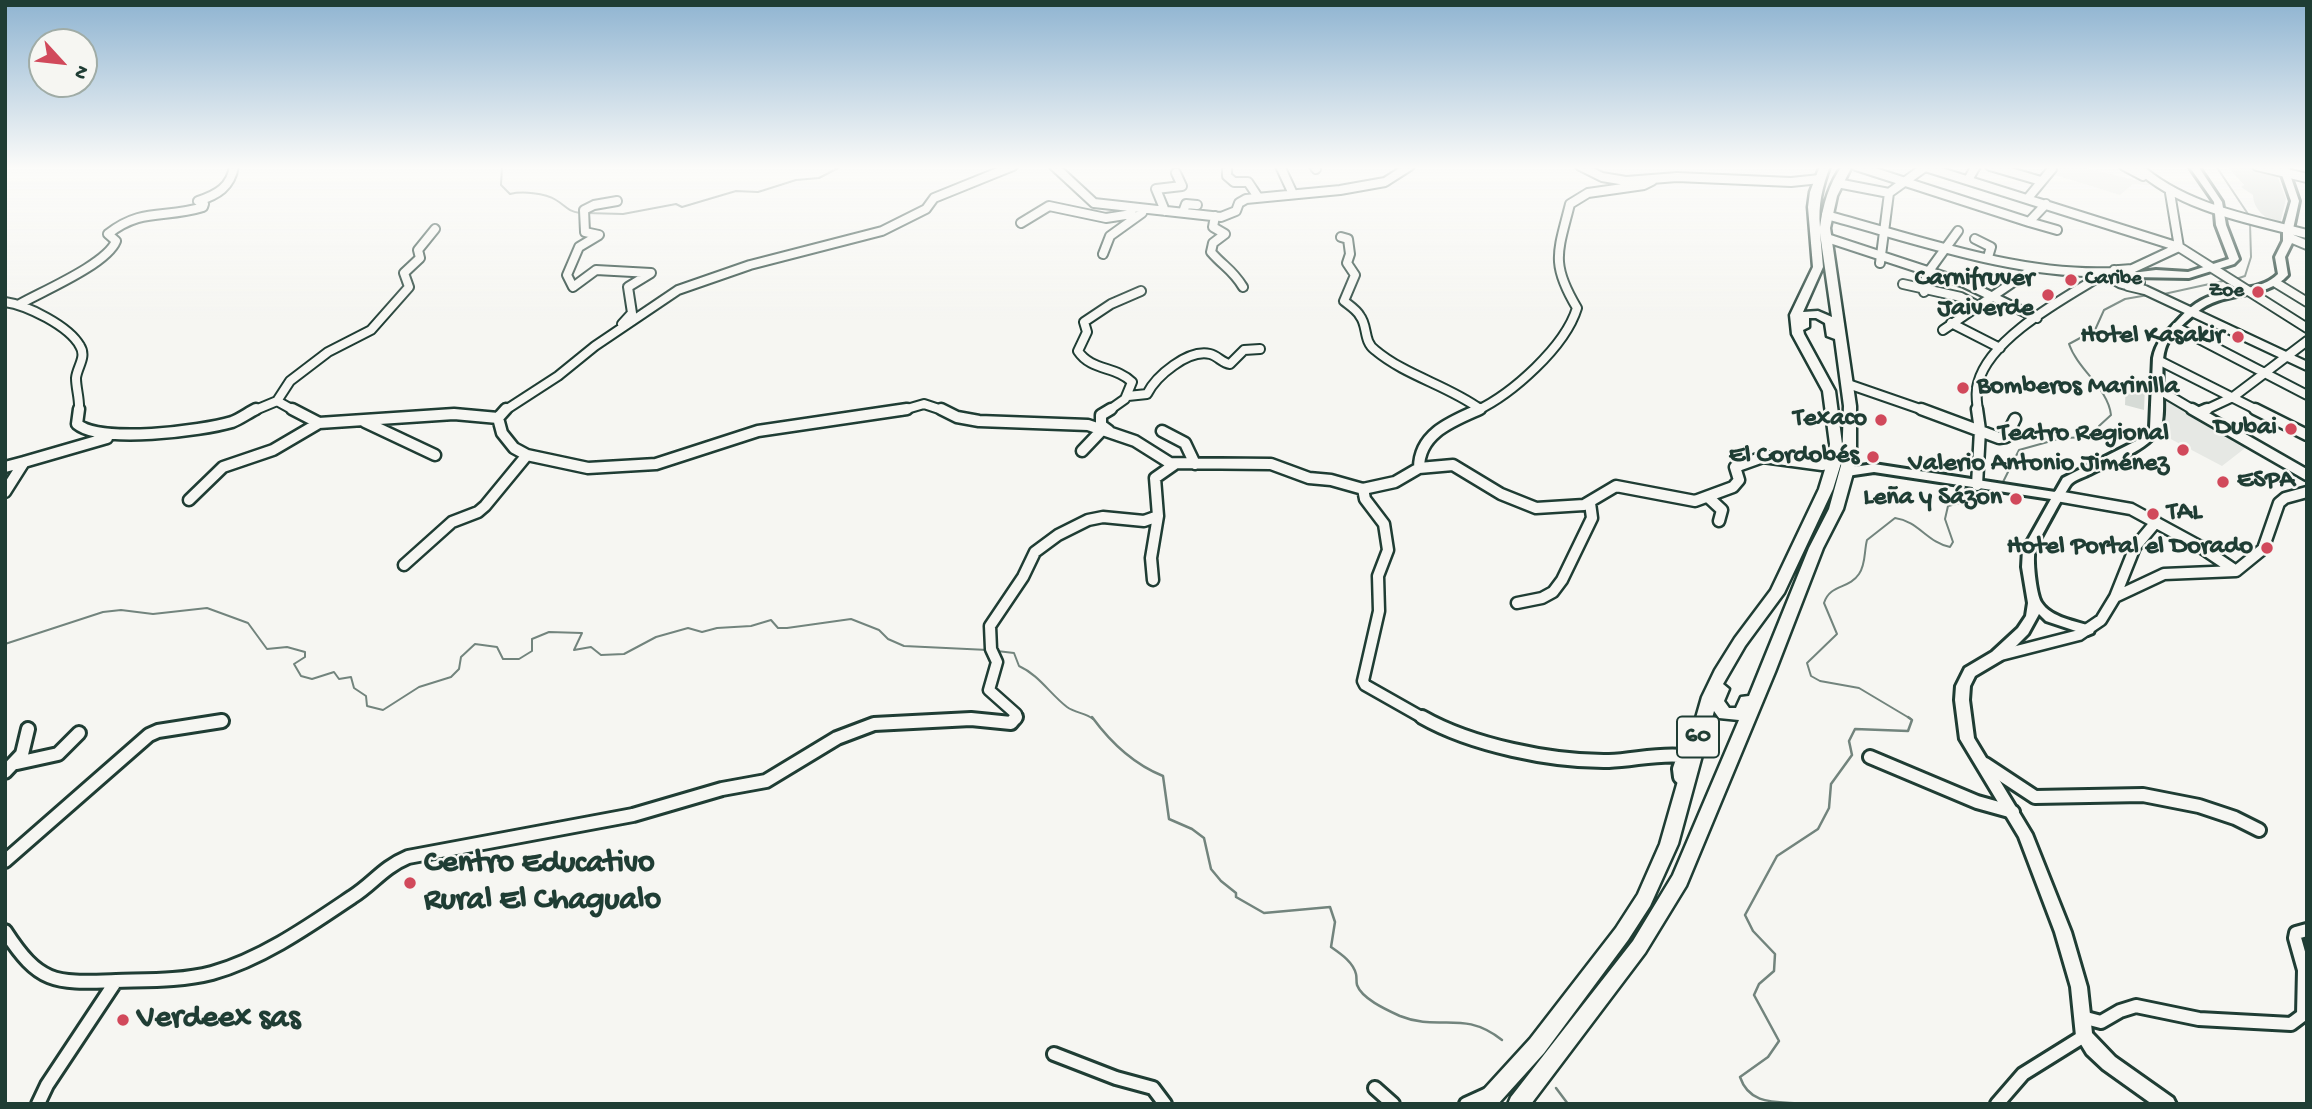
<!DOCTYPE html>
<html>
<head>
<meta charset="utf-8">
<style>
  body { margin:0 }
  #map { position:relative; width:2312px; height:1109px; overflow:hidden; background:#f6f6f2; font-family:"Gochi Hand",sans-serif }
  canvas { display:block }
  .frame { position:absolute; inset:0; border:7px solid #1f3d34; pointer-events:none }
  .north { position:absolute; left:28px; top:28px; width:70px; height:70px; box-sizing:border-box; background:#f6f6f2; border:2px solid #a0aca6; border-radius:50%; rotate:117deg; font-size:19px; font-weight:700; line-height:28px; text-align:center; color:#1f3d34 }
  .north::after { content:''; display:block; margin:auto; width:24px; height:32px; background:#d1495b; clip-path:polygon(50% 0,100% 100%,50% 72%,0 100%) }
</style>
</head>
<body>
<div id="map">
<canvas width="2312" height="1109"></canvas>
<div class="frame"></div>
<div class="north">N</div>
</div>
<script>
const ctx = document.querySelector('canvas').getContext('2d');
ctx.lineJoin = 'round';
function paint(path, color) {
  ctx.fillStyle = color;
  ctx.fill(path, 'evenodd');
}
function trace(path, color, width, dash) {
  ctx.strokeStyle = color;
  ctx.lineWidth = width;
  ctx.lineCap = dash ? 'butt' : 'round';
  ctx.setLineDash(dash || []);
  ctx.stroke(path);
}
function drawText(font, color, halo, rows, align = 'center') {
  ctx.font = font + ' "Gochi Hand",sans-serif';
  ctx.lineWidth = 5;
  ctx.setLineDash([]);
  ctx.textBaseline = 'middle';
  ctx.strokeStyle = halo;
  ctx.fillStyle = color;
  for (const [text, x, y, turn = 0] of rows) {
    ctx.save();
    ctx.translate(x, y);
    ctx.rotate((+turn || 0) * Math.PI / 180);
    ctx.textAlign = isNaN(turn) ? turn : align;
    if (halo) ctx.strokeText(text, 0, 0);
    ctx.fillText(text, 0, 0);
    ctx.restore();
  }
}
paint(new Path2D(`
  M 2054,166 L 2082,167 L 2134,180 L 2143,178 L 2157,186 L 2133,184 L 2120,195 L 2055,175 L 2057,171 Z
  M 2165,401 L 2171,401 L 2249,445 L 2222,466 L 2165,436 Z`), '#e6e8e4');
paint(new Path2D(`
  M 2227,166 L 2245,166 L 2277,175 L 2286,199 L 2280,224 C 2265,220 2253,208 2253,195 L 2241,187 L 2244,185 Z
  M 2126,381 L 2145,386 L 2144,410 L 2125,405 Z`), '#d6dbd6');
trace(new Path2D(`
  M 502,166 L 501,185 L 510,194 C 522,191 545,193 556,200 C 566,206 567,211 580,213
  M 2216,166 L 2248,214
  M 586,213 L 623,214 L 676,204 L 682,207 L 736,191 L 758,192 L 796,180 L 819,178 L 842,166
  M 2236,279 L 2245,276 L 2251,257 L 2250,223
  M 2164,294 L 2223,281
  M 2002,484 L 2019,450 L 2062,438 L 2093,437 L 2099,426 L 2111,415 C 2108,388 2078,370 2069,344 L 2095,330 L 2104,310 L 2125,299 L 2148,295
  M 5,644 L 103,612 L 121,610 L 153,614 L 207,608 L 248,623 L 267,649 L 287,647 L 305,652 L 305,657 L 294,664 L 301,676 L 312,679 L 334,672 L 339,679 L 351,677 L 354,688 L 366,696 L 367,706 L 383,710 L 419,687 L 451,677 L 459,669 L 461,657 L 475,644 L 497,647 L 503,659 L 519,659 L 532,651 L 532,639 L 549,632 L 582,633 L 574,650 L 591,647 L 601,655 L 624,654 L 656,637 L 688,628 L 702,632 L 717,628 L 751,626 L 771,620 L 778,628 L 787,628 L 851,619 L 879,630 L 888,639 L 904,646 L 988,650
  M 997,651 L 1014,653 L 1019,666 C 1039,675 1050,694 1067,707 C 1075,713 1086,713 1093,719
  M 1911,719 L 1859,688 L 1820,681 L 1811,676 L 1807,663 L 1837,634 L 1824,603 C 1830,584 1849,589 1859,574 C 1866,564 1864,551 1867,540 L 1895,518 C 1918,521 1928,543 1950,547 L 1953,542 L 1945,519 L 1948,506 L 1989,496 L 2000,489`), '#72847d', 2);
trace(new Path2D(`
  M 1092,717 C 1111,743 1133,764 1163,776 L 1169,819 L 1192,829 L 1204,838 L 1211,869 L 1221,881 L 1236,893 L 1236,897 L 1264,913 L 1330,907 L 1335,922 L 1331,947 C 1341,954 1353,962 1356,974 C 1357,978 1356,981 1357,985 C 1362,999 1387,1010 1400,1016 C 1439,1032 1463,1009 1502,1040
  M 1556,1088 L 1568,1104
  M 1805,1104 C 1779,1101 1750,1107 1740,1077 L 1768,1057 L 1779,1041 L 1754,995 L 1759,984 L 1774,971 L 1775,954 L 1753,931 L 1745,915 L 1777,856 L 1818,829 L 1829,808 L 1831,784 L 1852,755 L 1849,741 L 1855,729 L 1908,731 L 1912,720 L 1908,717`), '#72847d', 2.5);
const minorFar2 = new Path2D(`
  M 1054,166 L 1094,203 L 1221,217 L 1236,211 L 1239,203 L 1246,199 L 1340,190 L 1385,182 L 1410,166
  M 1280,166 L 1293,194
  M 1314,166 L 1316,169
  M 1580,166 L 1602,177 L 1626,181 L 1677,177 L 1791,182 L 1820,179
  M 1856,166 L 2029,222 L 2046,204
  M 1922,166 L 2179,247 L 2307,328
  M 1990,166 L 2041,181
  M 2124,166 L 2143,176
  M 2137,166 C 2182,208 2249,219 2307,234
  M 2257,166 L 2307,178
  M 1227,167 L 1227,176 L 1234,182 L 1248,182 L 1258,197
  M 1968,180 L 1976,166
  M 1837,183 L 1889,193
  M 2028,198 L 2052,169 L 2051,166
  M 617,201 L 594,205 L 584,210 L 585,232 L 599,235 L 579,247 L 567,275 L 573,287 L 596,270 L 651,273 L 628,287 L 632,313 L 622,324
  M 1165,211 L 1156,189 L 1182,186 L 1176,173
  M 1183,212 L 1186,204 L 1197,205
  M 1826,215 C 1916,239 2017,276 2111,272
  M 1215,216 L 1213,227 L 1225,234 L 1213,243 L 1211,252 C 1224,267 1232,269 1243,287
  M 2029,222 L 2057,230
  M 1021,223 L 1049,206 L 1106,218 L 1132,214
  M 1341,237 L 1348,239 L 1350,254 L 1347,263 L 1355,275 L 1344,301 C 1349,305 1357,310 1360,316 C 1368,326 1363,341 1375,350 C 1406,376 1447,385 1480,409
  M 2288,237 L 2307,245
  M 1827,238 L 1964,283 L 2037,318
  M 1975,239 L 1991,247 L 1988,257
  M 1103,254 L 1110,236 L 1142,213
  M 1880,263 L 1889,193 L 1925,167
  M 2114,270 C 2124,271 2136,273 2140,283 C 2128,288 2118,284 2109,276 Z
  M 2119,270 L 2132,269 L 2179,247 L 2170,193
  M 2276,283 L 2307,302
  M 1903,284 L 1961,297 L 1978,306
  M 2128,286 L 2145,290 L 2307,366
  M 1924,292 L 1922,287 L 1929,271 L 1958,231
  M 5,302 C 27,305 69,326 80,346 C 87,357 77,367 76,378 C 76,389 80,399 79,411
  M 20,304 C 43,291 107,264 116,241 L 108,234 C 142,207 165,219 203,207 L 204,204 L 198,201 C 217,195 231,187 234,166
  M 1951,323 L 2000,348
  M 2176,327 L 2307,395
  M 1943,330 L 2034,268
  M 2158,360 L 2259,411
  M 1848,384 L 1926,411
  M 2156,388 L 2195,411
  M 1128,396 L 1147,394 C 1156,376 1188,349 1210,354 C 1218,356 1222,363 1230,364 L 1244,350 L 1260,349
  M 277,401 L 290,381 L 328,352 L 371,330 L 409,287 L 404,273 L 420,258 L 418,250 L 435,229
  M 253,411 L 277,401 L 295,411
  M 504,411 L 558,376 L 595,346 L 678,290 L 750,265 L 882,231 L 926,209 L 934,198 L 1013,166
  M 900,411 L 924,404 L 945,411
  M 1108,411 L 1125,399 L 1132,382 C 1116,366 1091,371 1078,351 L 1087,332 L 1084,322 L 1111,304 L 1141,291
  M 1476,411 C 1512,394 1565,347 1577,308 C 1550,263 1558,252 1570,204 L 1588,193 L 1644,185 L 1652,181
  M 1978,411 C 1977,402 1975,392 1978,383 C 1990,337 2065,298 2104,274
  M 2203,411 L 2233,397 L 2307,341`);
const minorFar1 = new Path2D(`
  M 79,409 L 77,424 C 101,444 201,431 232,422 C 240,419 248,413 256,409
  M 292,409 L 319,423 L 454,414 L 498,418 L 502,433 L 514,448 L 527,455 L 588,468 L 656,464 L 758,431 L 907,409
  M 941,409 L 957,417 L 979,421 L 1088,425 L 1135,441 L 1170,463 L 1271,464 L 1309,478 L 1331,480 L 1363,489 L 1395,482 L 1419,468 C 1419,433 1453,421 1480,409
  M 1921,409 L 1999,438 L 2006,437 L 2015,419
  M 2192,409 L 2307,475
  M 2255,409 L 2307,435
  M 2200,412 L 2207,409
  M 498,418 L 506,409
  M 365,422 L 435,455
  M 1109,431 L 1101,425 L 1101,415 L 1111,409
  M 1162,431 L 1185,443 L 1195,464
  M 1082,451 L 1102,430
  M 5,467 L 24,462
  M 1419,468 L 1453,465 L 1501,494 L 1536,508 L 1584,505 L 1616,486 L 1695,501 L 1733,487 L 1739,480 L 1735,467 L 1763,457 L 1822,465 L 1834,463
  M 1977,485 L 1980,430 L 1977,409
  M 1363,489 L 1365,499 L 1384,524 L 1388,550 L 1378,576 L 1379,611 L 1363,681 L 1365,685 L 1425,719
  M 5,492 L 24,462 L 107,438
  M 2057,496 L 2131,509 L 2199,546 L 2236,571
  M 1708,497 L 1722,510 L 1719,521
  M 189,500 L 223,467 L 273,450 L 319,423
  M 404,565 L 452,522 L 478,512 L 485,506 L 527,455
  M 1153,580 L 1151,558 L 1158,516
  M 2115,597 L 2135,547 L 2156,522
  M 1517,603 L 1542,598 L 1553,592 L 1562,580 L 1592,518 L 1590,503
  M 1997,656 L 2079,635 L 2101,620 L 2115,597 L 2164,574 L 2236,571 L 2263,549 L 2279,503 L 2285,498 L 2307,492
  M 1016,719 L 1016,714 L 989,690 L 997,662 L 991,649 L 990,626 L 1023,577 L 1035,552 L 1058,535 L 1088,520 L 1103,517 L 1144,521 L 1158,516 L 1155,478 L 1175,464`);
const minor = new Path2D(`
  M 1422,717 C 1471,745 1552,762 1609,761 C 1635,760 1658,753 1684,756
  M 1870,757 L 1977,802 L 2013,812
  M 17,763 L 58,754 L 79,733
  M 1985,764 L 2035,797 L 2143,795 L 2199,806 L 2235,818 L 2259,830
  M 5,772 L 22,754 L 28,729
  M 1686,782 L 1680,777 L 1679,769 L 1688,743 L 1697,740
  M 5,861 L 149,735 L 158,731 L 222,721
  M 5,931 C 40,985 55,983 116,981 L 47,1085 L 38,1104
  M 116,981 C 147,980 181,981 212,973 C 262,959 309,926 352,897 C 374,883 382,868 408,857 L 633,815 L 722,789 L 766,781 L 837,738 L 874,724 L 971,719 L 1011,723 L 1016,717
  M 2082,1017 L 2101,1022 L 2120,1011 L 2136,1006 L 2199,1019 L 2291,1024 L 2303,1015 L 2304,970 L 2295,938 L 2296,933 L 2307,930
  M 1054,1054 L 1116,1078 L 1153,1088 L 1165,1104
  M 1375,1088 L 1393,1104
  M 1466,1104 L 1488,1094
  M 1997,1104 L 2023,1074 L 2084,1036`);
const major = new Path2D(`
  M 2189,166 L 2198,166 L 2222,202 L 2226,225 L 2239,259 L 2234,264 L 2189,278 L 2132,277 L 2132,273 L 2156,270 L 2188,272 L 2229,259 L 2216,225 L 2214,202 Z
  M 2282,166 L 2290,166 L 2289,172 L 2299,201 L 2293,229 L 2293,241 L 2285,257 L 2288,275 C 2265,301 2223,289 2196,313 C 2186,322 2169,335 2165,349 C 2158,370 2169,418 2158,433 C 2142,453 2113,462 2090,474 C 2085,477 2076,479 2071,484 C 2068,487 2037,544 2035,549 C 2032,558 2036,594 2041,602 C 2051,618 2076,621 2093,627 L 2094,630 L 2093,633 L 2088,635 L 2046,621 L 2039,614 L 2028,634 L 2002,660 L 1975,676 L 1970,686 L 1969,700 L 1974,738 L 2032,834 L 2071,932 L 2087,987 L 2092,1033 L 2115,1057 L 2173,1098 L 2176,1104 L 2152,1104 L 2103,1069 L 2087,1054 L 2076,1036 L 2071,987 L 2055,932 L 2019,837 L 1960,739 L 1955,700 L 1956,686 L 1965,668 L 1992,652 L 2018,628 L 2026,616 L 2028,603 L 2022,567 L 2023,549 L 2051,499 L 1874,472 L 1847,476 L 1841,472 L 1847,468 L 1874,464 L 2055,492 L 2063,478 L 2136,441 L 2150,428 L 2153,358 C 2156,342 2165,333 2176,322 C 2186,311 2196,301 2211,296 C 2232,288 2261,291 2278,274 L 2275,257 L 2283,241 L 2283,229 L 2291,201 L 2281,172 Z`);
const highway = new Path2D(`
  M 1820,166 L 1830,166 C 1822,188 1818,204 1820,227 C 1823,205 1829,184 1842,166 L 1852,166 L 1837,196 L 1830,228 L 1856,406 L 1856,462 L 1843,509 L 1823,548 L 1775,672 L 1686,886 L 1645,953 L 1531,1104 L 1508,1104 L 1511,1097 L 1633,941 L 1673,875 L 1739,720 L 1719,718 L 1714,711 L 1678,844 L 1650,906 L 1628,940 L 1544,1053 L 1498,1104 L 1474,1104 L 1477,1097 L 1530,1039 L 1616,928 L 1638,894 L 1660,844 L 1702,697 L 1715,670 L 1735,638 L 1771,590 L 1819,489 L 1827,463 L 1830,444 L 1823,391 L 1792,334 L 1790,315 L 1813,267 L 1808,207 L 1810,192 ZM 1820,233 L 1832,317 L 1818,311 L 1803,312 L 1823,267 ZM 1809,318 L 1816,318 L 1825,323 L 1827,336 L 1835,339 L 1844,406 L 1842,462 L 1829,509 L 1809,548 L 1749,696 L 1741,697 L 1736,708 L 1729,708 L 1724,701 L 1729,689 L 1723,684 L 1745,646 L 1784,593 L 1833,489 L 1841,463 L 1842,444 L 1835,391 L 1804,334 L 1803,330 L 1809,327 Z`);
trace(minorFar2, '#1f3d34', 12);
trace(minorFar1, '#1f3d34', 15);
trace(minor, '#1f3d34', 18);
trace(major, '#1f3d34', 6);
trace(highway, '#1f3d34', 5);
trace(minorFar2, '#f6f6f2', 8);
trace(minorFar1, '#f6f6f2', 10);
trace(minor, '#f6f6f2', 12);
paint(major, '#f6f6f2');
paint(highway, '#f6f6f2');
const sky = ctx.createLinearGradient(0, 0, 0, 322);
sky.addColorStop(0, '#8fb4d1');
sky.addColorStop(0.52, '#fbfbf9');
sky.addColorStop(1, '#fbfbf900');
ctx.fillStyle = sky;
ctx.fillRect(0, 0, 2312, 322);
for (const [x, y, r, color] of [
  [2071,280,7,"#d1495b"],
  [2258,292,7,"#d1495b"],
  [2048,295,7,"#d1495b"],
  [2238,337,7,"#d1495b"],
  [1963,388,7,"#d1495b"],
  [1881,420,7,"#d1495b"],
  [2291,429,7,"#d1495b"],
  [2183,450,7,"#d1495b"],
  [1873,457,7,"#d1495b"],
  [2223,482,7,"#d1495b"],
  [2016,499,7,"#d1495b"],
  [2153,514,7,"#d1495b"],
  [2267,548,7,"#d1495b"],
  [410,883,7,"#d1495b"],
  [123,1020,7,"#d1495b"]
]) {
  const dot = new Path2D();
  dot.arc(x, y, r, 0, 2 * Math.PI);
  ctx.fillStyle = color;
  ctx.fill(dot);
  trace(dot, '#f6f6f2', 2.5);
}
drawText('bold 21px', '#1f3d34', '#f6f6f2', [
  ["Caribe",2085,280],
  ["Zoe",2244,292,"right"]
], 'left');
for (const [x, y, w] of [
  [1698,737,42]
]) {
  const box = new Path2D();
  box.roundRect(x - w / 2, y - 20.5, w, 41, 5);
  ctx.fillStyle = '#f6f6f2';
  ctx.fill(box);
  trace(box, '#1f3d34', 2);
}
drawText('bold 24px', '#1f3d34', null, [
  ["60",1698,737]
]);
drawText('bold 26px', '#1f3d34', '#f6f6f2', [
  ["Carnifruver",2034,280],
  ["Jaiverde",2034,310],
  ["Hotel Kasakir",2224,337],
  ["Bomberos Marinilla",1977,388,"left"],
  ["Texaco",1867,420],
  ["Dubai",2277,429],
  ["Teatro Regional",2169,435],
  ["Valerio Antonio Jiménez",2169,465],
  ["El Cordobés",1859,457],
  ["ESPA",2237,482,"left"],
  ["Leña y Sázon",2002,499],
  ["TAL",2167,514,"left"],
  ["Hotel Portal el Dorado",2253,548]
], 'right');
drawText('bold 32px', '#1f3d34', '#f6f6f2', [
  ["Centro Educativo",424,865],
  ["Rural El Chagualo",424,902],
  ["Verdeex sas",137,1020]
], 'left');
</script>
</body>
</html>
